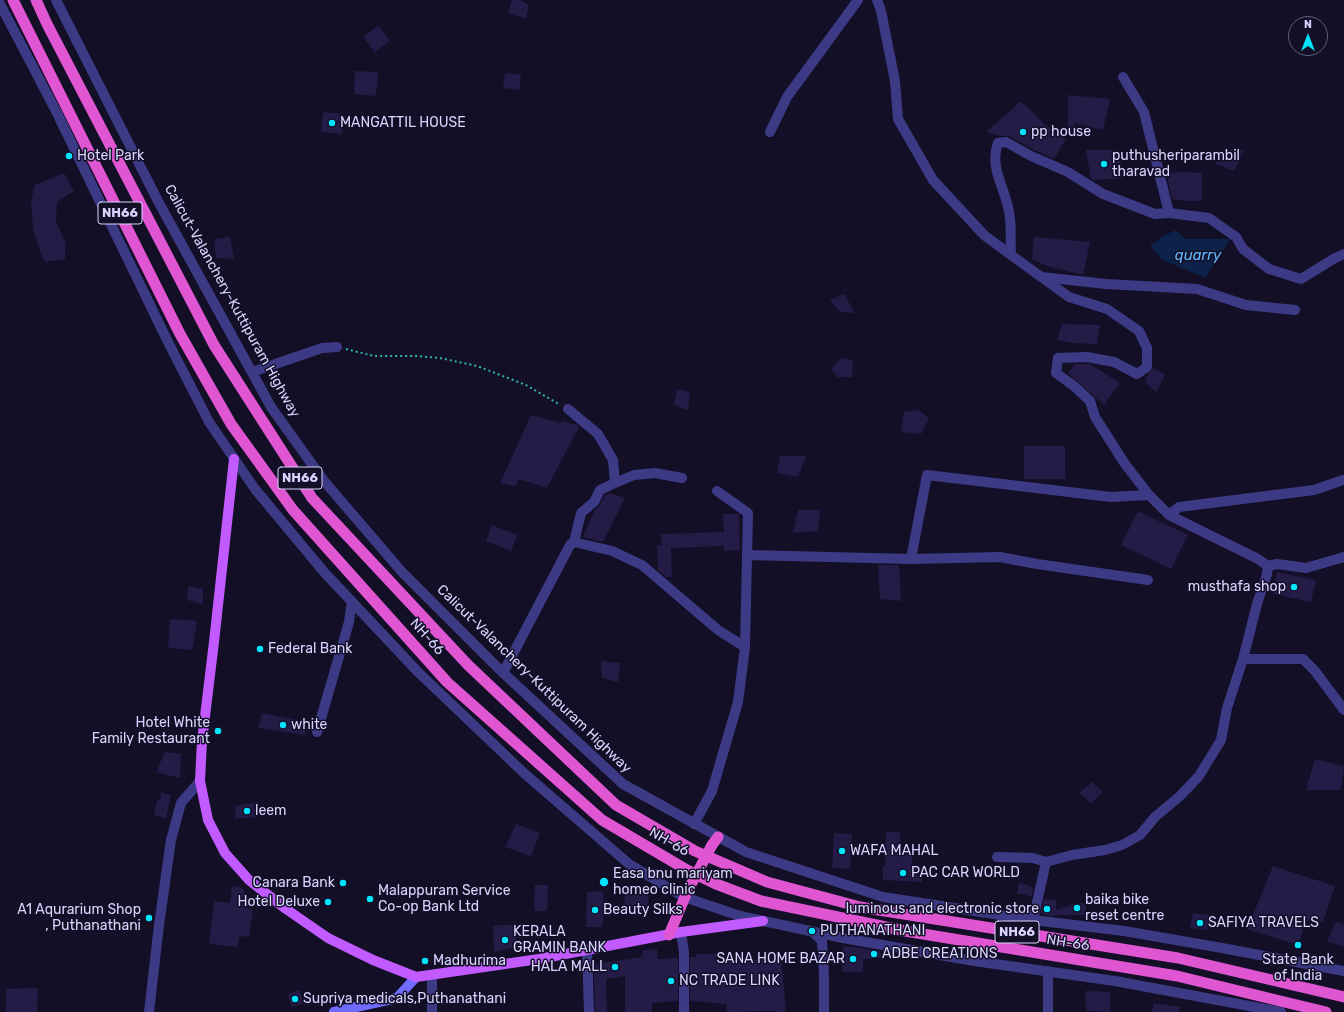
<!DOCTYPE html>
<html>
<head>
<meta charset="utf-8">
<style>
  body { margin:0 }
  #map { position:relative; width:1344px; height:1012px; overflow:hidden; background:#130f26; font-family:Rubik,sans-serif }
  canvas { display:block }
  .north { position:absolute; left:1288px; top:16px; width:40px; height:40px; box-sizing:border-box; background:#130f26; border:1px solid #625e7d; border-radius:50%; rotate:0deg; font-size:11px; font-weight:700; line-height:16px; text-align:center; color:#d9d4ff }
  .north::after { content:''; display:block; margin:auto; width:14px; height:18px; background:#00e5ff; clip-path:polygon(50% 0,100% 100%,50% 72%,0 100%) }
</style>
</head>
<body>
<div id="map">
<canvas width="1344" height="1012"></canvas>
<div class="north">N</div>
</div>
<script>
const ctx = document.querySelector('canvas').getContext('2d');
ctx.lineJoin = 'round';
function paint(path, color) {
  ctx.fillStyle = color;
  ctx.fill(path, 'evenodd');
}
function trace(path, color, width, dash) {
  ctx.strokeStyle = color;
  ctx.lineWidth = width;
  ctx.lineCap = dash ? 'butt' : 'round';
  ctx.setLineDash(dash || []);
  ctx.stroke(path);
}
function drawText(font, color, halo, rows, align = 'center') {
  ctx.font = font + ' Rubik,sans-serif';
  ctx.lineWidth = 3;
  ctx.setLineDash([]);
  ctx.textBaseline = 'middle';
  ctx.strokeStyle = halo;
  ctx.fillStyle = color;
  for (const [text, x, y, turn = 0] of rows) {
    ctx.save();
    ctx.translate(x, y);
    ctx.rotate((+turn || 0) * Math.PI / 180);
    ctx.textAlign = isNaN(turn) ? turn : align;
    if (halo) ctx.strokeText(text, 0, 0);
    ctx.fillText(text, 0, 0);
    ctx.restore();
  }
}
paint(new Path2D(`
  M 1176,230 L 1185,239 L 1230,239 L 1205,278 L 1163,260 L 1150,246 L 1163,236 Z`), '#0c2248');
paint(new Path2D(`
  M 512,0 L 520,0 L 529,5 L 526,19 L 508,13 Z
  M 378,26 L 390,41 L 375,52 L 363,37 Z
  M 355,71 L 378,72 L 376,96 L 354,94 Z
  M 505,73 L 521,75 L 519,90 L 503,88 Z
  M 1068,95 L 1110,99 L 1103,130 L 1075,123 L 1068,136 Z
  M 1020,102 L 1027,106 L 1045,125 L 1066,139 L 1054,159 L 1034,150 L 1009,136 L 1000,136 L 986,132 Z
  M 323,112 L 343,114 L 342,134 L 321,132 Z
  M 1086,150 L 1119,150 L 1123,178 L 1094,180 L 1091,179 Z
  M 1220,150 L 1244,150 L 1234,171 L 1216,164 Z
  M 1183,172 L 1202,173 L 1202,201 L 1186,201 L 1172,199 L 1167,177 L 1167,173 Z
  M 64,173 L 74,191 L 57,202 L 56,221 L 65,242 L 65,259 L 45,262 L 39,249 L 33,229 L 31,201 L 35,185 Z
  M 230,237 L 234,259 L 216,258 L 214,239 Z
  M 1034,237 L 1090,242 L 1083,275 L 1047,266 L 1032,259 Z
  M 844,294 L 855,313 L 840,312 L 830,300 Z
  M 1062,324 L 1100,325 L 1097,344 L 1073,343 L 1057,340 Z
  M 841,358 L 853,360 L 852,377 L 837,377 L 831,369 Z
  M 1075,364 L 1090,364 L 1120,383 L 1104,405 L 1068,373 Z
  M 1153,368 L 1165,375 L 1156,392 L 1145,382 L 1148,374 Z
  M 677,389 L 690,392 L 688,410 L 674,405 Z
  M 918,410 L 929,418 L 921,434 L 901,432 L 904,412 Z
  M 531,415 L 561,423 L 562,421 L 577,425 L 579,427 L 547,488 L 519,479 L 516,486 L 500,483 Z
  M 1024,446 L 1065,446 L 1065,479 L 1024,479 Z
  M 780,456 L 806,456 L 798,477 L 777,473 Z
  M 609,493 L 625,498 L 603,542 L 583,537 L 595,510 L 600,505 L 605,495 Z
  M 798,510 L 820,510 L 818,531 L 793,533 Z
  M 1138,511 L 1188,535 L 1171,569 L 1121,545 Z
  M 723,514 L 739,514 L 740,550 L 724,551 L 724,546 L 671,548 L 672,577 L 666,577 L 658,570 L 657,545 L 662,545 L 661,534 L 724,532 Z
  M 492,525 L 517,535 L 511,551 L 486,541 Z
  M 878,565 L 899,565 L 901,601 L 880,599 Z
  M 1277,572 L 1316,580 L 1311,602 L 1273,594 Z
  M 188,586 L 203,589 L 203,604 L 187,600 Z
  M 170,619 L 197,621 L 192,650 L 168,648 Z
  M 601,661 L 620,663 L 618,682 L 602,678 Z
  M 262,713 L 307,722 L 305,735 L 258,728 Z
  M 165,752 L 181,754 L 180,778 L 156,772 Z
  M 1315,759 L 1344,766 L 1341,790 L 1306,790 Z
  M 1092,782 L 1103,792 L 1091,803 L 1079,793 Z
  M 161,792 L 171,795 L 166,819 L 154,815 L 157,801 L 160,800 Z
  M 258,802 L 258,817 L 235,819 L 236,806 Z
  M 516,824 L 540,833 L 531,856 L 505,847 Z
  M 886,832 L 900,832 L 900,853 L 912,854 L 912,867 L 923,867 L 922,882 L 883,880 L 883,866 L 885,866 Z
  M 834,833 L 852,834 L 850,869 L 832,868 Z
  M 1273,866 L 1335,886 L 1323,922 L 1306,921 L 1298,945 L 1247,929 Z
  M 1019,882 L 1033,888 L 1032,897 L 1023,894 L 1017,894 Z
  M 535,885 L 548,885 L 547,911 L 535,911 L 534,903 Z
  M 232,886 L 240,887 L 244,890 L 245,906 L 253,911 L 249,936 L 239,937 L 238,947 L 209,944 L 214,901 L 230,903 Z
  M 625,888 L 649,889 L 648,913 L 624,912 Z
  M 603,891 L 604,912 L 602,927 L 586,927 L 587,892 Z
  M 1044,899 L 1056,900 L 1056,910 L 1077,903 L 1082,903 L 1086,905 L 1087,915 L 1054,915 L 1054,916 L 1046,915 L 1041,913 Z
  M 1193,913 L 1209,915 L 1208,930 L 1190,928 Z
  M 1336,922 L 1344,924 L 1344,947 L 1327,941 Z
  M 501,925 L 515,925 L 517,947 L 494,952 L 493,926 Z
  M 843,947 L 854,947 L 880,951 L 881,958 L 863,959 L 863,972 L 842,972 Z
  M 657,949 L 658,959 L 678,958 L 678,1001 L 652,1003 L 652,1012 L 625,1012 L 625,976 L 606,979 L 607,1012 L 595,1012 L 594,975 L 596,964 L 642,957 L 643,950 Z
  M 720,953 L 720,961 L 754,961 L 754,960 L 781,956 L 786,1011 L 779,1012 L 775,1012 L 775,1011 L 726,1012 L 727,1004 L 690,1001 L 690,957 L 696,957 L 696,954 L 714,954 Z
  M 38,988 L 37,1012 L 6,1012 L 6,989 Z
  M 300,990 L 303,1004 L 291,1007 L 288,994 Z
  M 1085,991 L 1110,992 L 1110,1012 L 1086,1011 Z
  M 1154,1003 L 1180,1007 L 1179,1012 L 1152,1012 Z`), '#241b47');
trace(new Path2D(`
  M 346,349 L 374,356 L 416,356 L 440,358 L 477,366 L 526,385 L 559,404`), '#2fb8b0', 2, [2, 3]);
trace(new Path2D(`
  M 877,0 L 881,11 L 895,81 L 898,119 L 933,180 L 984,235 L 1011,255
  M 1123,77 L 1144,112 L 1169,213
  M 770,132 L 787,97 L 858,0
  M 1042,277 L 1106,284 L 1197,289 L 1246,305 L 1295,310
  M 252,372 L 322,348 L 337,347
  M 568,409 L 598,434 L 613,460 L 615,483 L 600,490 L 594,502 L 581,513 L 574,542
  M 615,483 L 634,475 L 655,473 L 682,478
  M 1169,515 L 1179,507 L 1314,490 L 1343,480
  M 747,555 L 911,559 L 1000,557 L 1037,564 L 1148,580
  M 911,559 L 927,475 L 1111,497 L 1149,495
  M 1268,566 L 1277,564 L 1306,568 L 1344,557
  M 1243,659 L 1303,659 L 1315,671 L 1344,710
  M 503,673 L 570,545 L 574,542 L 612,551 L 642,565 L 718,630 L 745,647
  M 317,732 L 349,622 L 352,602
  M 694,824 L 712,791 L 738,702 L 745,647 L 748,513 L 717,491
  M 997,857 L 1033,858 L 1046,862
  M 1033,920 L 1046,862 L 1072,855 L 1105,850 L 1122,845 L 1140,835 L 1155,817 L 1180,796 L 1199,776 L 1221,740 L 1227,708 L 1243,659 L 1257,604 L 1267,574 L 1268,566 L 1258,559 L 1169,515 L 1149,495 L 1125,464 L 1095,417 L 1090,401 L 1074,386 L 1056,373 L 1058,358 L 1087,357 L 1114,362 L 1137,374 L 1147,367 L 1147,348 L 1139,331 L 1107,309 L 1069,297 L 1011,255 C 1010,241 1012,225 1009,212 C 1005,187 989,168 998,143 L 1006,142 L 1031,156 L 1068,172 L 1103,194 L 1155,214 L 1169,213 L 1209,218 L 1236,237 L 1243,249 L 1269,269 L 1301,279 L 1335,258 L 1344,254
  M 812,931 L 822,941 L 824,975 L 824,1012
  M 681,932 L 684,952 L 684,1012
  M 587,950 L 589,1012
  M 1048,971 L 1048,1012
  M 149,1012 L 159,925 L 171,840 L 181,803 L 200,781
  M 432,1012 L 432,975`), '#3d3a85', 10);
trace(new Path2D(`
  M 56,0 L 159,203 L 271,407 L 324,481 L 402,572 L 499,669 L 623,784 L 746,852 L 883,897 L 1033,920 L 1124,931 L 1222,948 L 1344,971
  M 0,4 L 57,113 L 168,342 L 209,422 L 255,489 L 324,572 L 418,672 L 525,774 L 629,864 L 684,897 L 740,916 L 843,938 L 974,961 L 1115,981 L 1281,1012`), '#3d3a85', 10);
trace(new Path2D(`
  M 334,1012 L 397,998 L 416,977`), '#6f6bff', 10);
trace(new Path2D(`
  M 234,459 L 214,642 L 202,741 L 200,781 L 208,820 L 225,853 L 249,880 L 286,909 L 328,938 L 373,960 L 416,977 L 539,959 L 681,932 L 763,921`), '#c25bff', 10);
trace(new Path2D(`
  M 13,0 L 180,334 L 231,424 L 293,510 L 447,682 L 602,820 L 687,870 L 716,884 L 761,901 L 905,931 L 1177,976 L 1326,1012
  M 36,0 L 47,24 L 214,345 L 312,498 L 468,665 L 616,805 L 695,851 L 767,882 L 860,907 L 1178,958 L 1344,997
  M 712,845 L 718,837
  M 669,935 L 687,892`), '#e055d1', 11);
trace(new Path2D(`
  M 687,892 L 712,845`), '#e055d1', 11);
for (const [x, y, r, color] of [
  [332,123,4,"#00e5ff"],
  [1023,132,4,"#00e5ff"],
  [69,156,4,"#00e5ff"],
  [1104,164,4,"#00e5ff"],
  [1294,587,4,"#00e5ff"],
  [260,649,4,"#00e5ff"],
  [283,725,4,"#00e5ff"],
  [218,731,4,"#00e5ff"],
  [247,811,4,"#00e5ff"],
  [842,851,4,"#00e5ff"],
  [903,873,4,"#00e5ff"],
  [604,882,5,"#00e5ff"],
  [343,883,4,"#00e5ff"],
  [370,899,4,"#00e5ff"],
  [328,902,4,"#00e5ff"],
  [1077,908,4,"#00e5ff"],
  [1047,909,4,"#00e5ff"],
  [595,910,4,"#00e5ff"],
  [149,918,4,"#00e5ff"],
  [1200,923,4,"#00e5ff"],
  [812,931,4,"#00e5ff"],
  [505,940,4,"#00e5ff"],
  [1298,945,4,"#00e5ff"],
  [874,954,4,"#00e5ff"],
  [853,959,4,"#00e5ff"],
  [425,961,4,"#00e5ff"],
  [615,967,4,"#00e5ff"],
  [671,981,4,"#00e5ff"],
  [295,999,4,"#00e5ff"]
]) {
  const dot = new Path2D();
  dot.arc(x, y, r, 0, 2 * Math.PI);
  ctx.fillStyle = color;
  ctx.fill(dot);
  trace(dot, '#130f26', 1.5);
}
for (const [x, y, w] of [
  [120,213,44],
  [300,478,44],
  [1017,932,44]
]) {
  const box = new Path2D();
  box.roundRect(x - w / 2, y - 11, w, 22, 3);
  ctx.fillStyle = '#130f26';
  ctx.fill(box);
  trace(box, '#d9d4ff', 1);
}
drawText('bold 13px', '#d9d4ff', null, [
  ["NH66",120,213],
  ["NH66",300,478],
  ["NH66",1017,932]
]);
drawText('14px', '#d9d4ff', '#130f26', [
  ["MANGATTIL HOUSE",340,123],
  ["pp house",1031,132],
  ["Hotel Park",77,156],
  ["puthusheriparambil",1112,156],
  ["tharavad",1112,172],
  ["musthafa shop",1286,587,"right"],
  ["Federal Bank",268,649],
  ["Hotel White",210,723,"right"],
  ["Family Restaurant",210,739,"right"],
  ["white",291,725],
  ["leem",255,811],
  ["WAFA MAHAL",850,851],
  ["PAC CAR WORLD",911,873],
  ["Easa bnu mariyam",613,874],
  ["homeo clinic",613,890],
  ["Canara Bank",335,883,"right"],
  ["Malappuram Service",378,891],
  ["Co-op Bank Ltd",378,907],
  ["baika bike",1085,900],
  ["reset centre",1085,916],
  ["Hotel Deluxe",320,902,"right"],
  ["luminous and electronic store",1039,909,"right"],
  ["A1 Aqurarium Shop",141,910,"right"],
  [", Puthanathani",141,926,"right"],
  ["Beauty Silks",603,910],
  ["SAFIYA TRAVELS",1208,923],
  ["PUTHANATHANI",820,931],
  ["KERALA",513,932],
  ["GRAMIN BANK",513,948],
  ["ADBE CREATIONS",882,954],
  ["SANA HOME BAZAR",845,959,"right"],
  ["State Bank",1298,960,"center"],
  ["of India",1298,976,"center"],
  ["Madhurima",433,961],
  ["HALA MALL",607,967,"right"],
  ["NC TRADE LINK",679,981],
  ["Supriya medicals,Puthanathani",303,999]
], 'left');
drawText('14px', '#d9d4ff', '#130f26', [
  ["Calicut-Valanchery-Kuttipuram Highway",232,301,61],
  ["NH-66",427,637,48],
  ["Calicut-Valanchery-Kuttipuram Highway",534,679,44],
  ["NH-66",669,842,30],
  ["NH-66",1068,943,9]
]);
drawText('italic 15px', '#62b6ff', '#130f26', [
  ["quarry",1198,256]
]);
</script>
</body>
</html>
